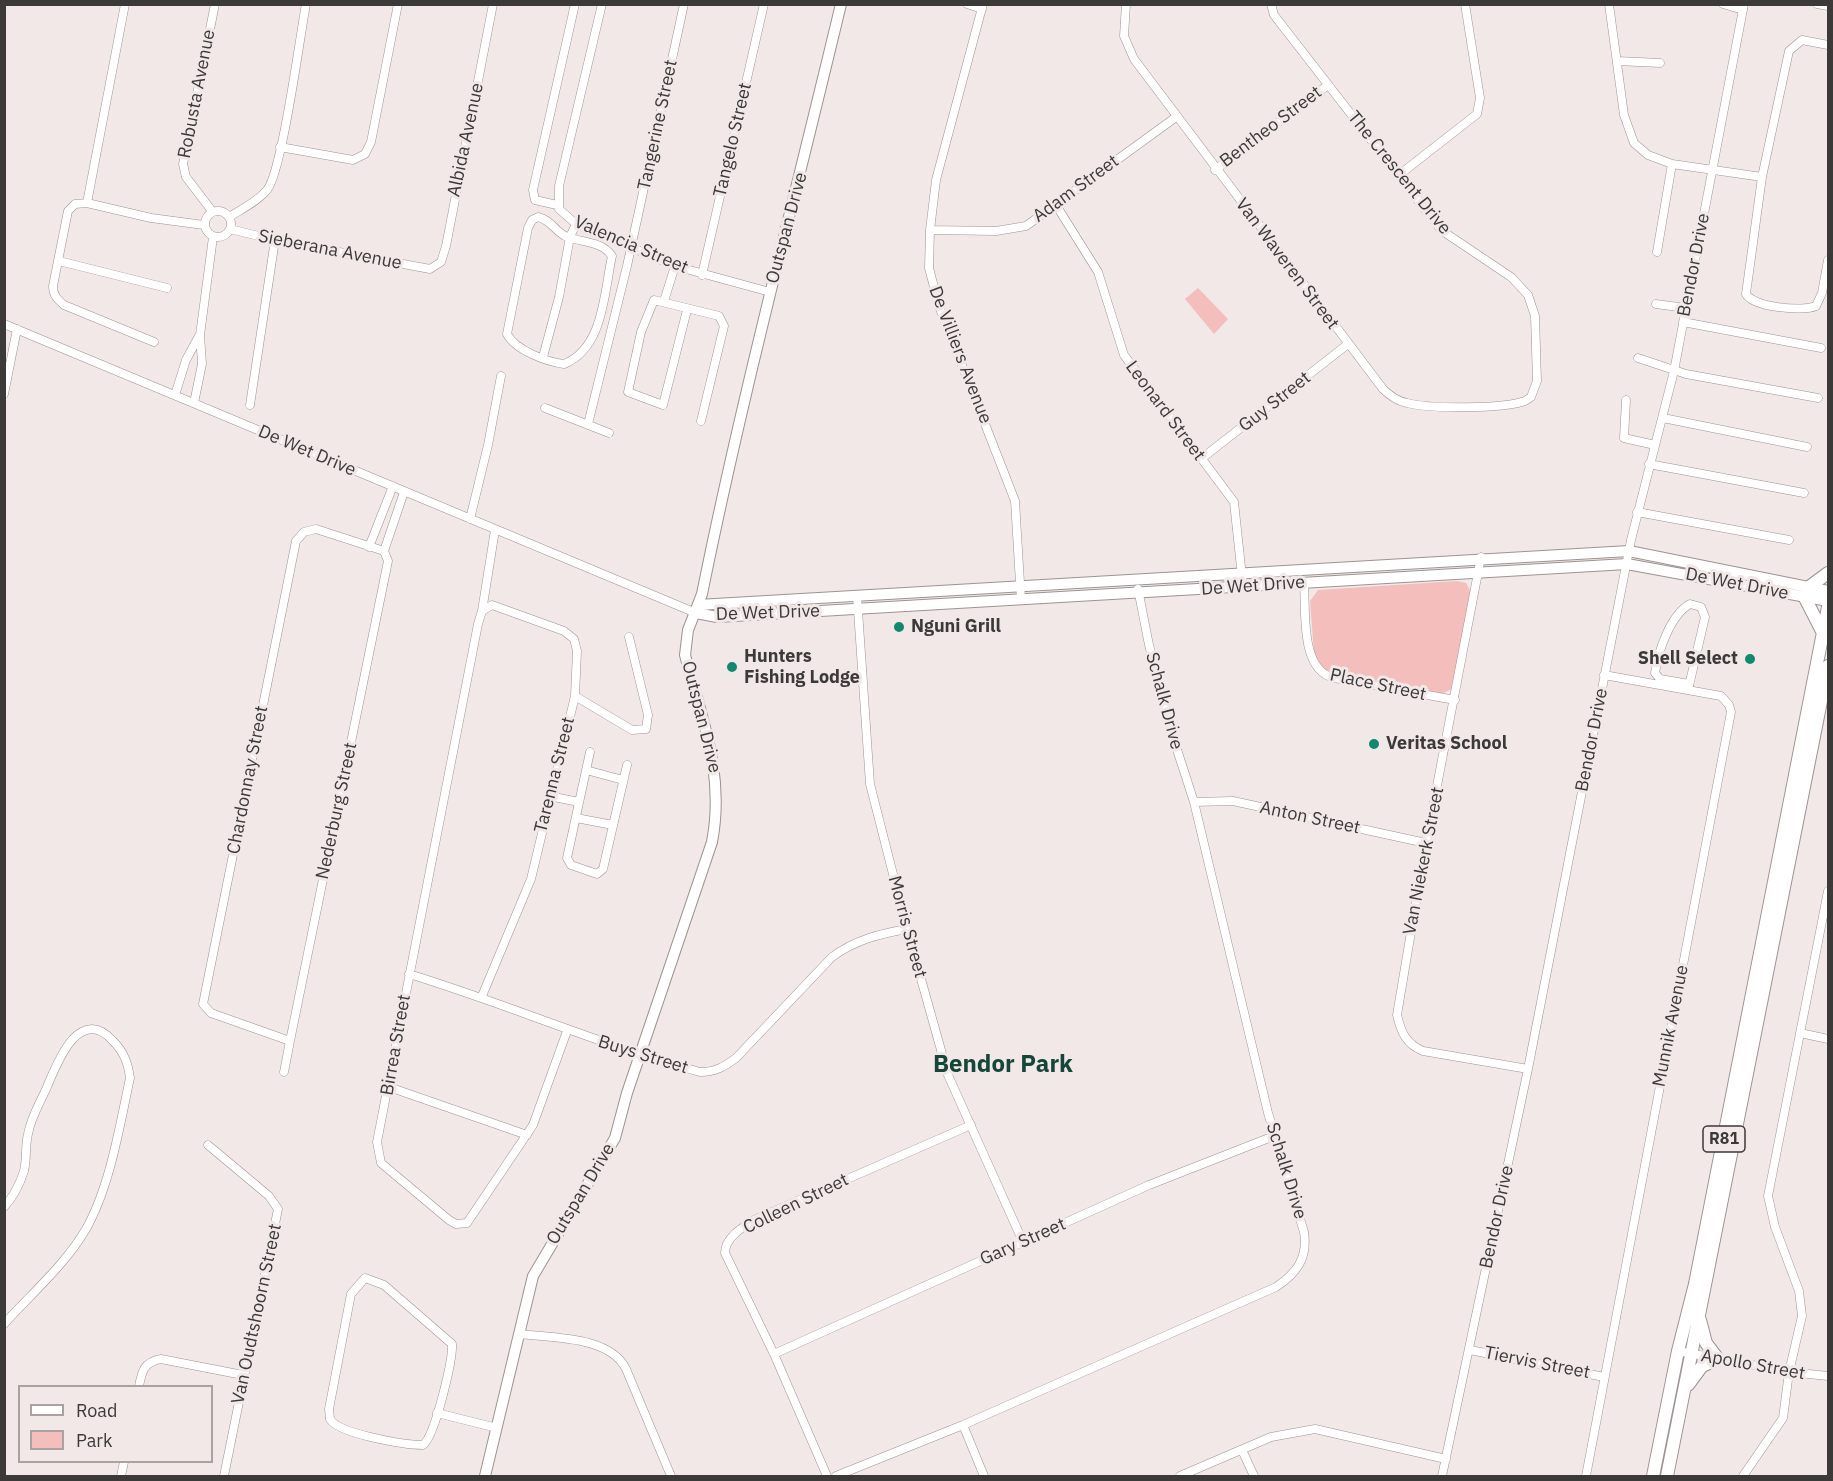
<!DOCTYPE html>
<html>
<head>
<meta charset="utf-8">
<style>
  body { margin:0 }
  #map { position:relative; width:1833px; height:1481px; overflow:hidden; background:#f1e8e7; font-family:"IBM Plex Sans",sans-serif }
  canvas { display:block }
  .frame { position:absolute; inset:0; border:6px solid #3c3939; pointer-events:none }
  .legend { position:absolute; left:18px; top:1385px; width:195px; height:78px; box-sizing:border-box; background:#f1e8e7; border:2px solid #a9a2a1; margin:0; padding:8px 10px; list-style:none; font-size:18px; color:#3c3939 }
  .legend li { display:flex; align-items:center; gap:12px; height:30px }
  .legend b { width:30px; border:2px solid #a9a2a1 }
</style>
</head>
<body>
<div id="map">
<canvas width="1833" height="1481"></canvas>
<div class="frame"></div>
<ul class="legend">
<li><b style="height:8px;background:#fff"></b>Road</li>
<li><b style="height:16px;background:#f3bebc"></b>Park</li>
</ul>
</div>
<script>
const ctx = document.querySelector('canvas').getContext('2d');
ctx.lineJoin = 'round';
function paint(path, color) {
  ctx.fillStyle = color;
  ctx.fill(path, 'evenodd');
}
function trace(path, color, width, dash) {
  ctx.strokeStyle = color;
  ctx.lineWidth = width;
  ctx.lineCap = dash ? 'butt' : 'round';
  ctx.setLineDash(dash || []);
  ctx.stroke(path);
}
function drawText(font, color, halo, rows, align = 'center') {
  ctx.font = font + ' "IBM Plex Sans",sans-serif';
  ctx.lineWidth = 6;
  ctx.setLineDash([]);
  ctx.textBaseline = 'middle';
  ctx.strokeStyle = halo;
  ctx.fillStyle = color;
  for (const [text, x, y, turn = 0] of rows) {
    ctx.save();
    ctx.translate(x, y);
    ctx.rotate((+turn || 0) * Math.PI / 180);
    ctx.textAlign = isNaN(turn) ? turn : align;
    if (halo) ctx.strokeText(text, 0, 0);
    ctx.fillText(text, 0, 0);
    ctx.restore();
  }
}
paint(new Path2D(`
  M 1198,288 L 1228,319 L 1214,334 L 1185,299 Z
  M 1457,581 L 1466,583 L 1472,594 L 1454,688 L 1441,694 L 1332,673 L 1320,666 L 1314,653 L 1310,601 L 1318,590 Z`), '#f3bebc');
const street = new Path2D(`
  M 602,4 L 559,186 L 559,209 L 576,224 L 675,266 L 770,292
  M 967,4 L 982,9
  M 983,4 L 936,180 L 930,230 L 929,268 L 939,306 L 1015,501 L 1021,599
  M 1126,4 L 1124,36 L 1134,59 L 1383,389 C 1390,396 1397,401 1407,403 C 1431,409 1502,409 1525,401 L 1531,397 L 1537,381 L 1535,316 L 1528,295 L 1511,277 L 1441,230 L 1274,15 L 1271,4
  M 1609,4 L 1624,115 L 1634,143 L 1648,155 L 1672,164 L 1762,177
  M 1723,4 L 1743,10
  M 1817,4 L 1828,6
  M 1828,45 L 1802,40 L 1789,51 L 1762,177 L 1746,294 C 1753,307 1802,312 1816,306 L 1822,293 L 1828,260
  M 1617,61 L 1660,63
  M 280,147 L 353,160 L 365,154 L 371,142 L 398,4
  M 1215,170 L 1328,85
  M 1399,175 L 1477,114 L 1480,98 L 1465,4
  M 87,203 L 125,4
  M 557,205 L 535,200 L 533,190 L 575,4
  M 1056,205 L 1098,272 L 1124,355 L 1234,502 L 1243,586
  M205 224a13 13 0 1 1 26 0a13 13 0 1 1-26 0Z
  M 212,211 L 186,177 L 183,164 L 215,4
  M 229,217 C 242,209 258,201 267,190 C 282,172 300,36 306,4
  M 538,217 C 551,220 554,230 565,236 C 581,243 601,240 612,256 C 604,292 604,348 564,364 C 547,362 515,350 507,334 L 528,228 L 532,220 Z
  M 230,229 L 275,240 L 430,269 L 441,262 L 446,246 L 493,4
  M 930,230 L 996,231 L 1026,226 L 1176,117
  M 1657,252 L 1672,164
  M 59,261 L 167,288
  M 702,275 L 764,4
  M 664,301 L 675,266
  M 1656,304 L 1686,308
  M 687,310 L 663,405 L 628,392 L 641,332 L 654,300 L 719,316 L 724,326 L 701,421
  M 1683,322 L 1821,348
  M 4,324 L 696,613
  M 154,342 L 64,305 C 57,299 53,295 53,286 L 68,211 L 75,204 L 87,203 L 151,218 L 204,225
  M 543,357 L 559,297 L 570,237 L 576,224
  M 1638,358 L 1686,374 L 1818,398
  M 4,394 L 17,329
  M 175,395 L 186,360 L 199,336
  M 1626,400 L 1624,438 L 1655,445
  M 194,403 L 202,364 L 200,335 L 213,237
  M 250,405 L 275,240
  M 545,408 L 609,433
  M 1663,418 L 1807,447
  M 588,424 L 627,266 L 684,4
  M 1201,459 L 1348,344
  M 1649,464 L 1804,493
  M 1637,512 L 1789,540
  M 470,519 L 488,445 L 501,376
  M 369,547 L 393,486
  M 384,551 L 404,492
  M 1481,557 L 1426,843 L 1397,1015 C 1401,1032 1406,1044 1423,1051 L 1528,1069
  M 1304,583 C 1306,612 1300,670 1334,678 L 1455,700
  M 857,596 L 870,784 L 907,929 L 948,1075 L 1023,1242
  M 482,611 L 495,530
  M 1688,690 L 1705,617 L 1701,607 L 1690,604 C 1670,615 1658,652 1655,673 L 1660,679 L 1689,684
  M 575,696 L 632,730 L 646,729 L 648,715 L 629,637
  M 590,752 L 567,858 L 571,865 L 597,874 L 603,869 L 627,765
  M 586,770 L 623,780
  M 549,796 L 579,802
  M 1194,802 L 1233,801 L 1426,843
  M 576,818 L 613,825
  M 409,974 C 507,1004 601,1045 700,1072 C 715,1072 724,1067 736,1058 L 832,957 C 855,940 879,934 907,929
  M 482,996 L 531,879 L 575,696 L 577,651 L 574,639 L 564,631 L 492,605 L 482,611 L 478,624 L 377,1142 L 381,1163 L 449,1220 L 456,1224 L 467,1223 L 533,1125 L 567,1031
  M 1800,1033 L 1828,1039
  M 284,1072 L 290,1041 L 388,561 L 384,551 L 316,529 L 304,532 L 296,541 L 203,1004 L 211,1013 L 290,1041
  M 389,1087 L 527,1135
  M 208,1145 L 269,1196 L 278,1209 L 224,1476
  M 4,1207 C 13,1197 20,1184 24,1171 C 27,1159 25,1146 28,1134 C 31,1117 40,1103 47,1087 C 57,1063 79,1004 113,1041 C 124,1052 128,1063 130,1078 C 120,1124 110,1187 86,1229 C 65,1265 32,1293 4,1324
  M 365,1278 L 384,1285 L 452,1344 C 453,1360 435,1436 423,1445 C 406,1445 338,1434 330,1419 L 329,1409 L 351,1294 Z
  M 520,1334 C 552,1338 610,1336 626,1369 L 671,1476
  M 1470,1350 L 1604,1377
  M 1678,1351 L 1789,1372 L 1828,1376
  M 774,1354 L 1149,1185 L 1274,1136
  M 139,1386 C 142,1371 144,1362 161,1359 L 243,1375
  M 437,1413 L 497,1428
  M 963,1425 L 984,1476
  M 1242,1450 L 1254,1476
  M 121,1476 L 124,1462
  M 827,1476 L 774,1354 L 725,1253 C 725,1237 743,1227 756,1219 L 971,1125
  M 836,1476 L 963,1425 L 1276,1287 C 1297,1273 1308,1258 1304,1232 L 1268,1113 L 1194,802 L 1171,731 L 1149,645 L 1138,589
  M 1180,1476 L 1271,1437 L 1315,1429 L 1446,1459
  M 1442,1476 L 1528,1069 L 1631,540 L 1674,371 L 1744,4
  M 1586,1476 L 1731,712 L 1729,705 L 1721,696 L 1604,675
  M 1743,1476 L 1783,1418 L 1789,1372 L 1802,1316 L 1799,1291 L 1775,1227 L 1768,1196 L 1828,891`);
const secondary = new Path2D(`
  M 698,605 L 1629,551 L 1828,591
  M 696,613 L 717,617 L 1627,564 L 1828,601
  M 485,1476 L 533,1276 L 615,1138 L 627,1093 L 712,842 C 725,774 702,719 685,655 L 688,630 L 702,594 C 742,396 794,201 841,4`);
const primary = new Path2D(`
  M 1809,587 L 1828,573
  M 1804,596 L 1823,633
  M 1688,1385 L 1702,1366 L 1718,1359 L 1706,1343 L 1700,1320
  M 1653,1476 L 1678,1351 L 1695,1284 L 1828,607
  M 1667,1476 L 1828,666`);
trace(street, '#9c9493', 9);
trace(secondary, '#9c9493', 12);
trace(primary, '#9c9493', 14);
trace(street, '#fff', 8);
trace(secondary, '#fff', 10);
trace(primary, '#fff', 12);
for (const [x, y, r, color] of [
  [899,627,6,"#0d8b6f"],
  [1750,659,6,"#0d8b6f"],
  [732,667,6,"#0d8b6f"],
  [1374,744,6,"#0d8b6f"]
]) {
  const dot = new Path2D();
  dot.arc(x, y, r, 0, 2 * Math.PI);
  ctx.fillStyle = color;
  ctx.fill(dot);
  trace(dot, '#f1e8e7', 2);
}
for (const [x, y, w] of [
  [1724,1139,42]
]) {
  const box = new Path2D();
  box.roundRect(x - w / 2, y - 13, w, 26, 4.5);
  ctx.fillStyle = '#f1e8e7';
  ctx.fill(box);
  trace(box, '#3c3939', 1.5);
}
drawText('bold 16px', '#3c3939', null, [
  ["R81",1724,1139]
]);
drawText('18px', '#3c3939', '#f1e8e7', [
  ["Robusta Avenue",197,94,-79],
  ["Tangerine Street",658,125,-78],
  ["Bentheo Street",1271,127,-37],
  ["Albida Avenue",466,140,-78],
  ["Tangelo Street",733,140,-77],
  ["The Crescent Drive",1399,173,51],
  ["Adam Street",1076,189,-36],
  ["Outspan Drive",787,228,-75],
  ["Valencia Street",631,245,23],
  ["Sieberana Avenue",330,250,11],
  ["Van Waveren Street",1287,264,53],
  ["Bendor Drive",1694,265,-79],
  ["De Villiers Avenue",960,355,69],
  ["Guy Street",1275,402,-38],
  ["Leonard Street",1165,411,53],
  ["De Wet Drive",307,451,23],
  ["De Wet Drive",1737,584,11],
  ["De Wet Drive",1253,586,-4],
  ["De Wet Drive",768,613,-2],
  ["Place Street",1378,685,12],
  ["Schalk Drive",1164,701,75],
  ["Outspan Drive",701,717,76],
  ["Bendor Drive",1592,740,-79],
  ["Tarenna Street",555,775,-76],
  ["Chardonnay Street",248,780,-79],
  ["Nederburg Street",337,811,-78],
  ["Anton Street",1310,818,12],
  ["Van Niekerk Street",1424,861,-79],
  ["Morris Street",907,927,75],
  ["Munnik Avenue",1671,1026,-79],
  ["Birrea Street",396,1045,-80],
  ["Buys Street",643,1055,17],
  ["Schalk Drive",1286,1171,73],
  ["Outspan Drive",581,1194,-59],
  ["Colleen Street",796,1204,-26],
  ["Bendor Drive",1497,1217,-78],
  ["Gary Street",1023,1242,-24],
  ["Van Oudtshoorn Street",257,1314,-78],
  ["Tiervis Street",1537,1363,11],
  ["Apollo Street",1753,1365,10]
]);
drawText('bold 18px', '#3c3939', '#f1e8e7', [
  ["Nguni Grill",911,627],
  ["Hunters",744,657],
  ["Fishing Lodge",744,678],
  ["Shell Select",1738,659,"right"],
  ["Veritas School",1386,744]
], 'left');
drawText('bold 24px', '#134739', '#f1e8e7', [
  ["Bendor Park",1003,1065]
]);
</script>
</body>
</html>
